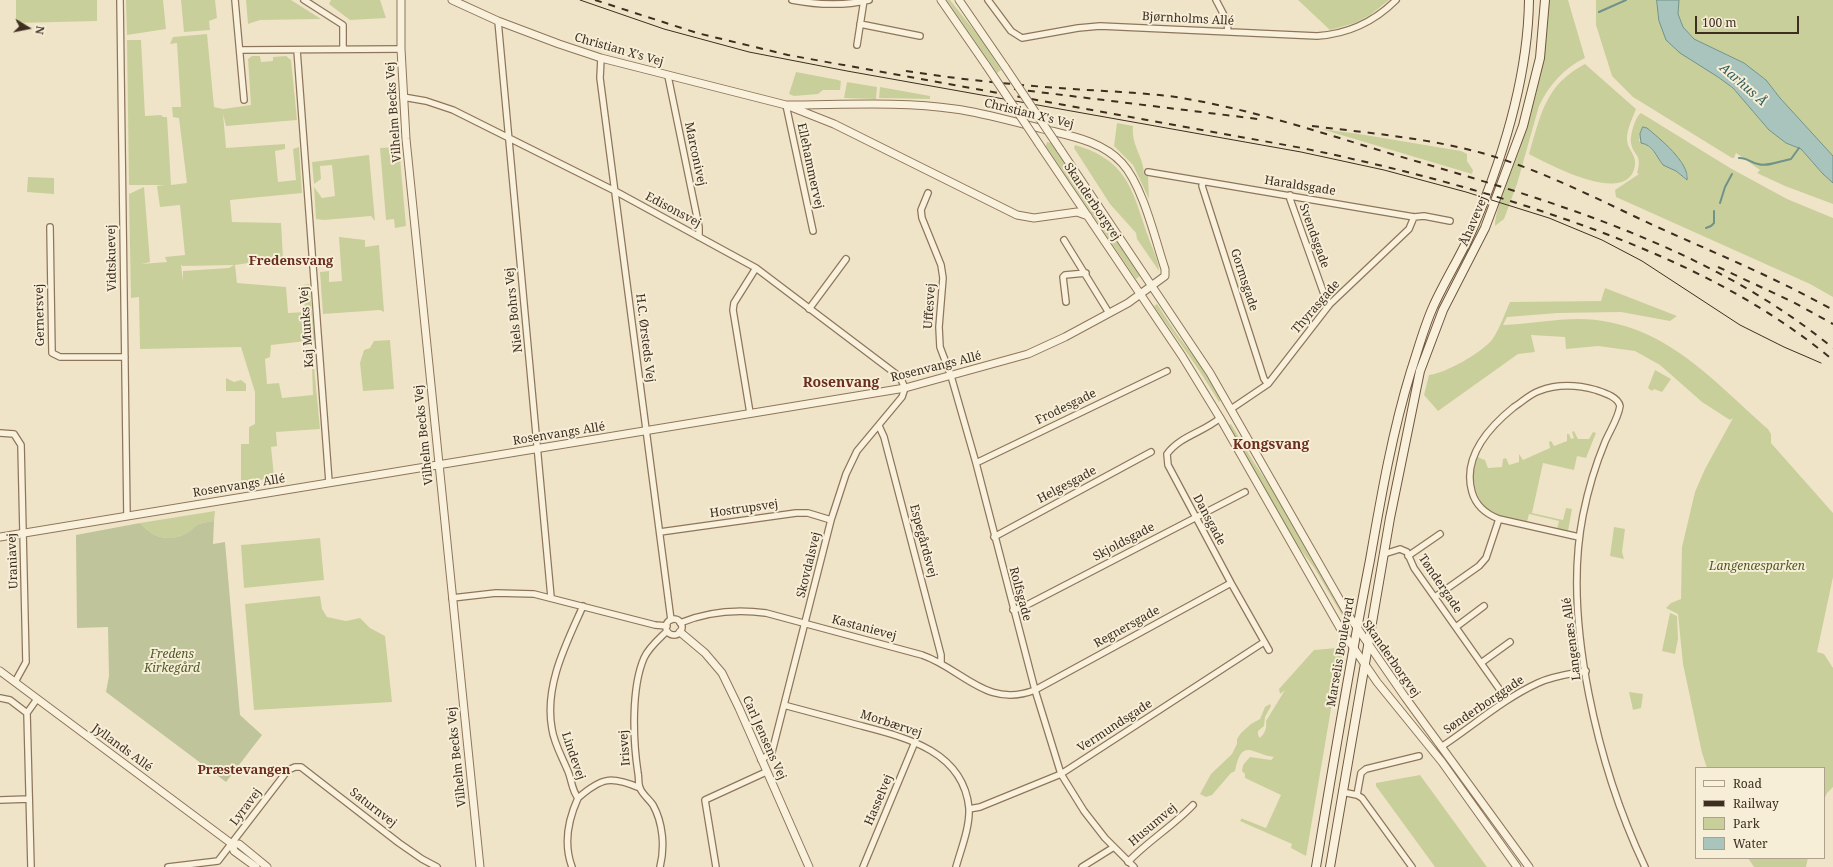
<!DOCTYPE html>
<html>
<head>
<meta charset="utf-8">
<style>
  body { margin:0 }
  #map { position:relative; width:1833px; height:867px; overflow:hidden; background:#f0e4c8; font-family:"Noto Serif",serif }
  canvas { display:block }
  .legend { position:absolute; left:1695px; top:767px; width:130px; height:92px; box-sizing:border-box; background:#f7eed8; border:1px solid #ada18e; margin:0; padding:5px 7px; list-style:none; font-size:12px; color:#3d2e20 }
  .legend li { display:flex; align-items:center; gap:8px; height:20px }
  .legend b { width:20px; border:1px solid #ada18e }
  .north { position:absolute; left:8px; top:8px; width:40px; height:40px; -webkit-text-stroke:3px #f7eed8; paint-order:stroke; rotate:100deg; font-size:11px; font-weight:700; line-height:16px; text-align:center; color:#3d2e20 }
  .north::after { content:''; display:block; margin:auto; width:14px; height:18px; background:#3d2e20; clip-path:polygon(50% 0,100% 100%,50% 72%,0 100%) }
  .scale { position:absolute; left:1695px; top:16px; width:104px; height:18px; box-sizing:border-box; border:2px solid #3d2e20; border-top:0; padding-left:5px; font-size:12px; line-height:14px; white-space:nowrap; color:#3d2e20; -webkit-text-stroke:3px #f7eed8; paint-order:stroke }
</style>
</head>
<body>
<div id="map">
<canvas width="1833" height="867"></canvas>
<ul class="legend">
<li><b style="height:5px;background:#faf1dc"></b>Road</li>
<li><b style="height:5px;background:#3d2e20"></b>Railway</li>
<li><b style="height:11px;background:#c9cf9b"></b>Park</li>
<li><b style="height:11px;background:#a9c4bc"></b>Water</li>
</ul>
<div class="north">N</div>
<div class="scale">100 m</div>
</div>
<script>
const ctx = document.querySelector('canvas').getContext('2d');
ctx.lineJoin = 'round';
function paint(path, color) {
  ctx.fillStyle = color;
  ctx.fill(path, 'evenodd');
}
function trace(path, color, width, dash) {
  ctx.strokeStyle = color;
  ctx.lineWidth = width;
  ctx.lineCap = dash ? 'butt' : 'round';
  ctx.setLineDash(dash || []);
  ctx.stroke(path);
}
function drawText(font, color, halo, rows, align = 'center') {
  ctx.font = font + ' "Noto Serif",serif';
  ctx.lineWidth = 4;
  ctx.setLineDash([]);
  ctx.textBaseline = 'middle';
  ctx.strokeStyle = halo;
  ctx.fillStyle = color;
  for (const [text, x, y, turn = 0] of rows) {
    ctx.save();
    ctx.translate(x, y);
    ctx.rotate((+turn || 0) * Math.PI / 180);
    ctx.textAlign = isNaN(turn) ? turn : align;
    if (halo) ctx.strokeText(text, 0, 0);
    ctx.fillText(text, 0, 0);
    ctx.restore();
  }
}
paint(new Path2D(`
  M 16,0 L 97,0 L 97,21 L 16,23 Z
  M 126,0 L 163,0 L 166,29 L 127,35 Z
  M 181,0 L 215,0 L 217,18 L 209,21 L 210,30 L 184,32 Z
  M 246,0 L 291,0 L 321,19 L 260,20 L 248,24 Z
  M 331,0 L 380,0 L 386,18 L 350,20 L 329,4 Z
  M 947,0 L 950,0 L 980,38 L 1001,70 L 997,73 Z
  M 1298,0 L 1389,0 L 1370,15 L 1355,23 L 1330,30 Z
  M 1549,0 L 1568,0 L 1585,58 C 1564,68 1549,85 1539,106 L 1517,184 L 1504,219 L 1495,226 C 1495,207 1512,171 1519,151 C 1536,102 1548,52 1549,0 Z
  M 1596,0 L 1657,0 L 1659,21 L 1718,77 L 1733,88 L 1769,130 L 1786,143 L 1801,149 L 1823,174 L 1833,183 L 1833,204 L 1785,186 L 1757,173 L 1760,170 L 1736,153 L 1734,158 L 1732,158 L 1633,97 L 1612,76 L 1596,25 Z
  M 1679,0 L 1833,0 L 1833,156 L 1780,98 L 1766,80 L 1744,63 L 1694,39 L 1683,27 L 1678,14 Z
  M 207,34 L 214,107 L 223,109 L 251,105 L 248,59 L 252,56 L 260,56 L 261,62 L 273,61 L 273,57 L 286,56 L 291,60 L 297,120 L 226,126 L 223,114 L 226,148 L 285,144 L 285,149 L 275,151 L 278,182 L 296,180 L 293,149 L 299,147 L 302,193 L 230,200 L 232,222 L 281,223 L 283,258 L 235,265 L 237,283 L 286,287 L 288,313 L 305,312 L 303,285 L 309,284 L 315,340 L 271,345 L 270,357 L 265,359 L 267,384 L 279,383 L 282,398 L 313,395 L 312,366 L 314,367 L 320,429 L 276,432 L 277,446 L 271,447 L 274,476 L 241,486 L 241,444 L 249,444 L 249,427 L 255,424 L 255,392 L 241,347 L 140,349 L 139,297 L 131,298 L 129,194 L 144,187 L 150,262 L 141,264 L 167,262 L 165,257 L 185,255 L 180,205 L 160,207 L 157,186 L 165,185 L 129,185 L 127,40 L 141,40 L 145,116 L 161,115 L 163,117 L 167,117 L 171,185 L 187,183 L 179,118 L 173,117 L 172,107 L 181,107 L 177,43 L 170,44 L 173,37 ZM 181,265 L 183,266 L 234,265 L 229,268 L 183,271 L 183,281 Z
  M 1585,64 L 1636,109 C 1632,120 1624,134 1628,145 C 1631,152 1636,157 1635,165 C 1629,208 1548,164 1529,154 C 1541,114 1545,85 1585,64 Z
  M 796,72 L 838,80 L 841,81 L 840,90 L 823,90 L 818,94 L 794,96 L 789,94 Z
  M 847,82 L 877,87 L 876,99 L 844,98 Z
  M 880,87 L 930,96 L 930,99 L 879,98 Z
  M 1641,113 L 1730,168 L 1787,199 L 1833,218 L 1833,297 L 1810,284 L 1616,197 L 1615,190 L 1639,174 L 1637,173 C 1643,154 1633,156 1631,143 C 1630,135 1635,117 1641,113 ZM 1643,128 C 1664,143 1677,151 1688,176 L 1686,180 L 1676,171 L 1663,165 C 1656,155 1652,146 1639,141 Z
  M 1117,123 L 1133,126 C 1131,146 1144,156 1144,175 L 1148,176 L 1149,199 L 1133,165 L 1114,146 Z
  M 1321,129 L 1359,134 L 1461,151 L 1467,154 L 1467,161 L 1473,170 L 1472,174 Z
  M 1047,142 L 1051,143 L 1137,269 L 1140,276 L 1136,279 L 1046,146 Z
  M 1075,145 C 1127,160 1132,189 1148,236 C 1151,246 1159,260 1159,271 L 1137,239 L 1136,233 L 1110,204 L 1074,148 Z
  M 399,147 L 406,226 L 395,228 L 394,219 L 386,220 L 380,148 Z
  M 369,155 L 375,221 L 371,216 L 324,220 L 316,219 L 314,187 L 322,198 L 335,196 L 332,165 L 320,166 L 321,179 L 314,184 L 312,162 Z
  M 28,177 L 54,178 L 54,194 L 27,192 Z
  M 339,237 L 365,240 L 365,247 L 379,245 L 384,312 L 380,310 L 323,314 L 320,272 L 329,271 L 329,282 L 342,281 Z
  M 1605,288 L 1677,316 L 1670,321 L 1621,312 L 1558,313 L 1507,317 L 1503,325 C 1528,324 1554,319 1579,319 C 1662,320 1710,378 1768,429 L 1771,434 L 1771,443 L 1833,513 L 1833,577 L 1817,652 L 1824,654 L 1833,668 L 1833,787 L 1827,793 L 1824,800 L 1824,768 L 1707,768 L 1702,753 L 1683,664 L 1678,614 L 1666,608 L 1671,603 L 1681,599 L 1682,547 L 1695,492 L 1705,469 L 1733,418 L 1730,420 L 1702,402 L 1660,365 L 1635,351 L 1598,346 L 1566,349 L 1565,337 L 1531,335 L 1535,352 L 1518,354 L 1438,411 L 1424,395 L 1429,375 C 1446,373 1479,354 1491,341 C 1498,333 1505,313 1510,302 L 1601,301 Z
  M 1157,304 L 1178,336 L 1199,363 L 1221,400 L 1219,402 C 1199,368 1176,338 1154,306 Z
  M 390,340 L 394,389 L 363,391 L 360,363 L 364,350 L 370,348 L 374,341 Z
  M 1655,370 L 1671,379 L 1662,392 L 1654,389 L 1652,391 L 1648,388 Z
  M 226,378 L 234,382 L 241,380 L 246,384 L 246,391 L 226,391 Z
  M 1231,424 L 1253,461 L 1270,486 L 1346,620 L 1346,622 L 1315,569 L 1292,538 L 1229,425 Z
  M 1574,431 L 1578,439 L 1589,439 L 1593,432 L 1596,433 L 1586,458 L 1577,456 L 1574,470 L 1543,463 L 1532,513 L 1563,520 L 1566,508 L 1572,509 L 1568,531 L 1557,529 L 1559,521 L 1529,514 L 1527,522 C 1518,519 1505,519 1496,514 C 1474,504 1470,477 1477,457 L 1485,460 L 1488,468 L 1502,467 L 1503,459 L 1506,458 L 1509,465 L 1519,462 L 1519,454 L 1523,460 L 1550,448 L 1549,442 L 1551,441 L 1554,446 L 1567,441 L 1567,434 L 1569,434 L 1571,439 L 1574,438 L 1572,432 Z
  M 215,511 L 214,521 C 209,522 204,522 199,524 C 194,526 191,531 187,533 C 168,543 152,537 140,523 Z
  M 1614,527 L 1625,529 L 1622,552 L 1624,559 L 1610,556 Z
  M 320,538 L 324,580 L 244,588 L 241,545 Z
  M 320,596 L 322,609 L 327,617 L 346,621 L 360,618 L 370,628 L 385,636 L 392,702 L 254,710 L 245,604 Z
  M 1670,613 L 1677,616 L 1678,639 L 1675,654 L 1662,651 Z
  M 1337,648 L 1343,657 L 1331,709 L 1306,856 L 1291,848 L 1292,844 L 1240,821 L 1242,818 L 1243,819 L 1266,828 L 1281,795 L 1245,778 L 1245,774 L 1242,771 L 1243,765 L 1250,757 L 1271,760 L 1274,757 C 1253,755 1242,736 1235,771 L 1231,773 L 1212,795 L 1206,797 L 1200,794 L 1211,774 L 1232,754 L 1237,744 L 1237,739 L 1241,733 L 1251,724 L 1260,719 L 1265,707 L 1270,704 L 1271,706 L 1265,717 L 1264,726 L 1258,731 L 1258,735 L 1260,738 C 1265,733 1267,728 1266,721 L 1285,690 L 1280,694 L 1279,689 L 1314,650 Z
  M 1629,692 L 1643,694 L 1641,708 L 1633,710 Z
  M 1420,775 L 1487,867 L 1435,867 L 1376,786 L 1376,783 Z
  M 1748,858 L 1808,858 L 1806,867 L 1754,867 Z`), '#c9cf9b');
paint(new Path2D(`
  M 214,521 L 213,544 L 225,542 L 240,715 L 262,735 L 226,782 L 106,692 L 109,676 L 108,627 L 77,628 L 76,535 L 140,523 C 152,537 168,543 187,533 C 191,531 194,526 199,524 C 204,522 209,522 214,521 Z`), '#bfc49a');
const water = new Path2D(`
  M 1657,0 L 1679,0 L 1678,14 L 1683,27 L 1694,39 L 1744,63 L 1766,80 L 1780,98 L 1833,156 L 1833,183 L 1823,174 L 1801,149 L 1786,143 L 1769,130 L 1733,88 L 1718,77 L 1680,53 L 1666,40 L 1659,21 Z
  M 1643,127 L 1647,128 C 1659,138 1690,163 1687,180 L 1676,171 L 1663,165 C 1656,156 1653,145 1641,143 L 1640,134 Z`);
paint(water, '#a9c4bc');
trace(water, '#6f938a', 1);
trace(new Path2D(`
  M 1599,12 L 1626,0
  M 1739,158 C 1746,157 1751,163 1758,164 C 1768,167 1780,161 1791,159 L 1799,148
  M 1720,203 L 1725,187 L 1732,174
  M 1706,228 L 1711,226 L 1714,223 L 1714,211`), '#6f938a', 2);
const minor = new Path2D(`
  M 120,0 L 127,516
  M 235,0 L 244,100
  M 304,0 L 343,25 L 343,49
  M 792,0 C 818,5 844,6 869,0
  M 988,0 L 1011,31 L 1022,38 L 1078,28 L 1100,26 L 1317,36 C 1348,34 1375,21 1396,0
  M 1216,0 L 1227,21 L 1228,32
  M 498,21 L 551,597
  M 860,24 L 920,36
  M 857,45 L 864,0
  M 240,50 L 401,49
  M 297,50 L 329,482
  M 601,58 L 600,78 L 671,620
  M 668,76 L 699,227 L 699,237
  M 403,97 L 426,101 L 453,110 L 615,191 L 756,268 L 900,377 L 905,388 L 902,397 L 857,451 L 846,474 L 831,520 L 772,752 L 761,760
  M 786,105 L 813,231
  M 1148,172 L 1414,217 L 1424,216 L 1450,221
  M 1203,182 L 1202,186 L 1264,379 L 1268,384
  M 928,193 L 921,210 L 922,218 L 941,265 L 943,278 L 939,327 L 940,347 L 951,376 L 976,463 L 1035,690 L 1061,774 L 1084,811 L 1105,838 L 1134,867
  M 1290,195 L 1290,199 L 1325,297 L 1330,304
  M 50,227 L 52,353 L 60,357 L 125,357
  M 1064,240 L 1109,313
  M 1066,302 L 1063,277 L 1065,275 L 1086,273
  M 809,309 L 846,259
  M 1231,409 L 1268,384 L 1330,304 L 1409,229 L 1414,217
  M 750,413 L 733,310 L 734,303 L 756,268
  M 1220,418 C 1204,432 1180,436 1167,454 L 1168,465 L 1231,583 L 1269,650
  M 879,426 L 884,437 L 941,655 L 941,663
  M 0,433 L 14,434 L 21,445 L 26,662 L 15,682
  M 976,463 L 1167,371
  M 660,532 L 796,513 L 808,513 L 831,520
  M 994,537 L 1151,452
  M 1579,537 L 1499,519 C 1486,514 1476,506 1472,492 C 1462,457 1488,428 1514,407 C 1522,402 1530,394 1539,391 C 1557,384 1578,385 1596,390 C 1605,393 1618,397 1620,406 C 1618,419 1610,430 1605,442 C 1595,466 1588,490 1583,515 C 1562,621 1599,770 1645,867
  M 1384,554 L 1400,549 L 1407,552 L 1414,568 L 1507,700
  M 1408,556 L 1440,534
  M 1435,597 L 1479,566 L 1486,558 L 1499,519
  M 452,598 L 496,593 L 534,594 L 655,625 L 667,626
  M 1013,610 L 1023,607 L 1245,492
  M666 627a8 8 0 1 1 16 0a8 8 0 1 1-16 0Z
  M 680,623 C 709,611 736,609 766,613 L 922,655 C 963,669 986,709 1035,690 L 1231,583
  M 1456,627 L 1484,606
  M 1481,663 L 1510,642
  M 0,698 L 10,700 L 27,713
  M 784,705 C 809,712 833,718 858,725 C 904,737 963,750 969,808 C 970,827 961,849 956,867
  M 1441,747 C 1473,726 1503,699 1538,683 C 1553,676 1570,674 1586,671
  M 1342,792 L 1357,795 L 1362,798 L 1412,867
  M 1357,795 L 1361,773 L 1366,769 L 1419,756
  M 578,798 C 602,777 611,776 640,788
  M 0,800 L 29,799
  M 969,809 L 980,807 L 1061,774 L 1264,642
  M 1128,862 C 1148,841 1173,826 1193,805
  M 31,867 L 27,713 L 37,699
  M 168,867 L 218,861 L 288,770 L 295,767 L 301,767 L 399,843 L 422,859 L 437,867
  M 572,867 C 563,843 568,820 578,798 C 571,789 572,779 567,769 C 562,757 554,743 552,729 C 544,686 566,644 583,606
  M 660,867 C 665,847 663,823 653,805 C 649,799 642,794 640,788 C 638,784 639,777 638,773 C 633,741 631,688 644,658 C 649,647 659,639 667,631
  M 716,867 L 705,800 L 766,772
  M 863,867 L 915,742
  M 1082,867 L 1114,847`);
const tertiary = new Path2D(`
  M 401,0 L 401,49 L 406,139 L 480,867
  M 452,0 L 498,21 L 559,44 L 601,58 L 786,105 L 834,124 L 1017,215 L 1034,218 L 1077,212 L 1088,216
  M 941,0 L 986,65
  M 959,0 L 1005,67
  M 1039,144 L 1182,356 L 1220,418 L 1340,628 L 1377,682 L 1442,762 L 1517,867
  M 1060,149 L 1210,373 L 1349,616 L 1405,697 L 1529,867
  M 0,537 L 905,388 L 1028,354 L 1065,337 L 1128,303 L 1165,276 L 1165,269 C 1155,239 1143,186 1122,163 C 1102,141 1071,136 1043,129 C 1014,122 985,113 955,109 C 900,101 842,105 786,105
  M 680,632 L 705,653 L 722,673 L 739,708 L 809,867
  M 0,671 L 232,844 L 234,851 L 256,867
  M 232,844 L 239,844 L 267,867`);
const secondary = new Path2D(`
  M 1316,867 C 1333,765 1350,662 1370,560 C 1381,497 1392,433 1411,371 C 1418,350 1424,327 1433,307 C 1445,280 1462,254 1474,226 C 1503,157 1528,76 1529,0
  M 1330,867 L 1390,518 L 1420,371 L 1443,310 L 1485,228 L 1523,126 L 1540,58 L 1545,0`);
trace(minor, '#8d765c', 8);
trace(tertiary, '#8d765c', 9);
trace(secondary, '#6f573f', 10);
trace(minor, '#faf1dc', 5.5);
trace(tertiary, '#faf1dc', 7);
trace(secondary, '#faf1dc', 8);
trace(new Path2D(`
  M 580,0 L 664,29 L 749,52 L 847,71 L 1301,152 L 1384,170 L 1466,192 L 1549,218 L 1602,240 L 1642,261 L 1740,325 L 1784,347 L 1821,363`), '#3d2e20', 1);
trace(new Path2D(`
  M 595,0 L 697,33 L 788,55 L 1302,148 C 1389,166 1475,188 1559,217 C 1658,251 1752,293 1833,360
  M 906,71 C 957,79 1007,84 1058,88 C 1097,91 1137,92 1176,97 C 1251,109 1322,133 1395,155 C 1548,200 1707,245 1833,348
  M 1014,89 L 1258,119
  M 1312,126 C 1369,133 1427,138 1482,153 C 1542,170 1599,200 1655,226 C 1715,253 1776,278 1833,310
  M 1718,267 L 1793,302 L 1833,324`), '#3d2e20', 2, [7, 7]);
const tertiaryBridge = new Path2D(`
  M 986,65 L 1039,144
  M 1005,67 L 1060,149`);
trace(tertiaryBridge, '#8d765c', 9, []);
trace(tertiaryBridge, '#faf1dc', 7);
drawText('12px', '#3d2e20', '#f7eed8', [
  ["Bjørnholms Allé",1188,19,3],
  ["Christian X's Vej",619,50,16],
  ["Vilhelm Becks Vej",394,112,-94],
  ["Christian X's Vej",1029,114,14],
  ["Marconivej",695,154,78],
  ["Ellehammervej",810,166,78],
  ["Haraldsgade",1300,186,9],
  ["Skanderborgvej",1092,202,56],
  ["Edisonsvej",673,210,28],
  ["Åhavevej",1474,221,-67],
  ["Svendsgade",1314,236,70],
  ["Vidtskuevej",112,258,-91],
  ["Gormsgade",1244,280,72],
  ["Uffesvej",930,306,-86],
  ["Thyrasgade",1316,307,-49],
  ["Niels Bohrs Vej",514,310,-96],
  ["Gernersvej",40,315,-91],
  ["Kaj Munks Vej",307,327,-94],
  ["H.C. Ørsteds Vej",645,338,83],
  ["Rosenvangs Allé",936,367,-14],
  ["Frodesgade",1066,407,-26],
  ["Rosenvangs Allé",559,434,-9],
  ["Vilhelm Becks Vej",424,435,-96],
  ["Helgesgade",1067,485,-28],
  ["Rosenvangs Allé",239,486,-9],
  ["Hostrupsvej",744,509,-8],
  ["Dansgade",1209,520,62],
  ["Espegårdsvej",923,541,75],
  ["Skjoldsgade",1124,542,-28],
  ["Uraniavej",13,561,-92],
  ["Skovdalsvej",809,565,-76],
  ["Tøndergade",1440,584,56],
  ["Rolfsgade",1020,594,75],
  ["Regnersgade",1127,627,-29],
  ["Kastanievej",864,628,15],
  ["Langenæs Allé",1572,639,-97],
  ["Marselis Boulevard",1341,652,-80],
  ["Skanderborgvej",1391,659,55],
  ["Sønderborggade",1484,705,-34],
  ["Morbærvej",891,724,18],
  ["Vermundsgade",1115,726,-33],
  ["Carl Jensens Vej",764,738,66],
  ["Jyllands Allé",122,748,36],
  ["Irisvej",625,748,-94],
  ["Lindevej",573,756,71],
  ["Vilhelm Becks Vej",457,757,-96],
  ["Hasselvej",879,800,-67],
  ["Lyravej",246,807,-53],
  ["Saturnvej",373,808,38],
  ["Husumvej",1153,825,-40]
]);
drawText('italic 12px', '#4d5a26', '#f7eed8', [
  ["Langenæsparken",1757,567],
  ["Fredens",172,655],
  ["Kirkegård",172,669]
]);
drawText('italic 13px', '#2f5d5a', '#f7eed8', [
  ["Aarhus Å",1743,85,41]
]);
drawText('bold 13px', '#6b2e1e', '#f7eed8', [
  ["Fredensvang",291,261],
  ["Præstevangen",244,770]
]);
drawText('bold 14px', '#6b2e1e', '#f7eed8', [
  ["Rosenvang",841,383],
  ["Kongsvang",1271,445]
]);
</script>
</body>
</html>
